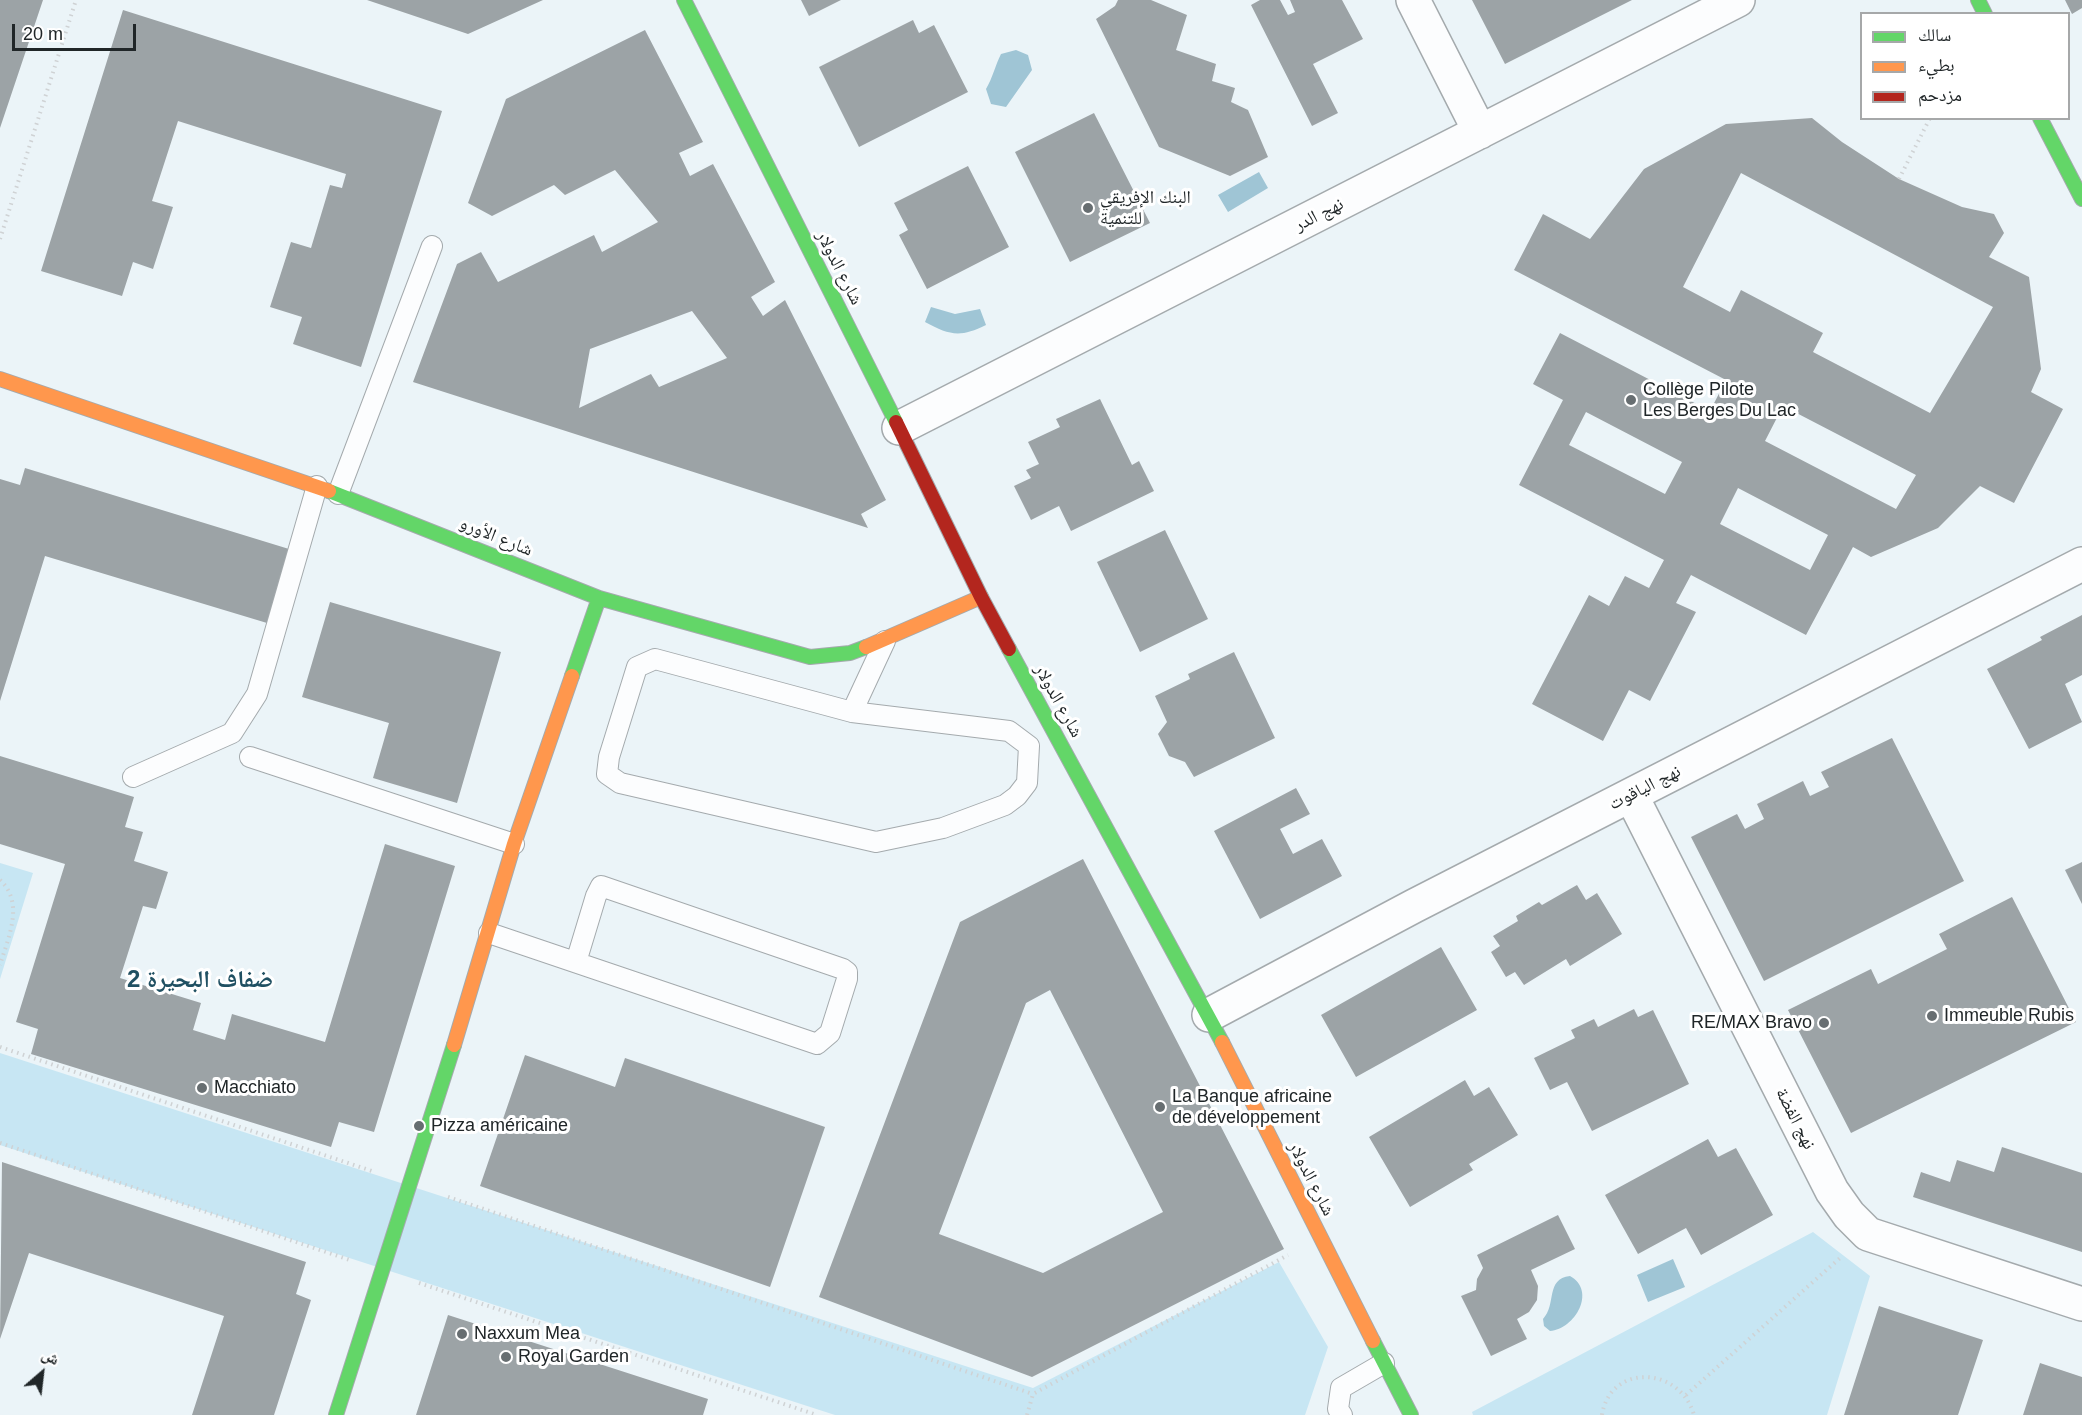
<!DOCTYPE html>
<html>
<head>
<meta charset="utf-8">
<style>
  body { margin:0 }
  #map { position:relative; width:2082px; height:1415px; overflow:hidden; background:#ebf4f8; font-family:Helvetica,"Noto Naskh Arabic",sans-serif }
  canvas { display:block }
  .legend { position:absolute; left:1860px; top:12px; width:210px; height:108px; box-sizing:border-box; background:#fff; border:2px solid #a6a8a9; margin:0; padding:8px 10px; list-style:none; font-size:18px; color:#202628 }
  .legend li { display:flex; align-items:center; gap:12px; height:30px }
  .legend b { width:30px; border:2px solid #a6a8a9 }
  .north { position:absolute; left:12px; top:1343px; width:60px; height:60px; -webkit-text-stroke:4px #fff; paint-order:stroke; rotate:28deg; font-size:16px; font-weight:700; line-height:24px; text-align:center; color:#202628 }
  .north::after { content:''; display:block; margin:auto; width:21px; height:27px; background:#202628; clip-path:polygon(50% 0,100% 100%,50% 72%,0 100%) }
  .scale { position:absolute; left:12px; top:24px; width:124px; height:27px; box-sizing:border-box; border:3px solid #202628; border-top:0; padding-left:8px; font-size:18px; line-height:21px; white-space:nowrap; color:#202628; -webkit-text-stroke:4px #fff; paint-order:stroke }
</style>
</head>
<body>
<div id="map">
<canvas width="2082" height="1415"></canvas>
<ul class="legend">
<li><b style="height:8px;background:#63d668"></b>سالك</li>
<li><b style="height:8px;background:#ff974d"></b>بطيء</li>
<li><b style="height:8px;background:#b3261e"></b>مزدحم</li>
</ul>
<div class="north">ش</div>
<div class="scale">20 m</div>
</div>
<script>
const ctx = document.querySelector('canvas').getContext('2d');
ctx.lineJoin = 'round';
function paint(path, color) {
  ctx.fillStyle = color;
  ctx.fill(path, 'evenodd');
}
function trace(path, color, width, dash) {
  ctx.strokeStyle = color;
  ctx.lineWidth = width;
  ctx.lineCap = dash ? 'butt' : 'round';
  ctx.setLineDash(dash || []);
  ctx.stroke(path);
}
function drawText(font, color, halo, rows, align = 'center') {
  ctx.font = font + ' Helvetica,"Noto Naskh Arabic",sans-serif';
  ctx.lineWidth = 6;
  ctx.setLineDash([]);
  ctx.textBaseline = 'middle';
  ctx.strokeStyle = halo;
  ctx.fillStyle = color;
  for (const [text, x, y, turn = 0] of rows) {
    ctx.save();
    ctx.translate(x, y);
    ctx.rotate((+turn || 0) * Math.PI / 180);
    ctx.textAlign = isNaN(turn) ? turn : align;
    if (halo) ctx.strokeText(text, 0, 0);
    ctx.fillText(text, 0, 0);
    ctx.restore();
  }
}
paint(new Path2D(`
  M 0,863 L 33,873 L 0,979 Z
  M 0,1053 L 1033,1388 L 1279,1262 L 1328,1347 L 1305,1415 L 835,1415 L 0,1145 Z
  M 1813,1232 L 1870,1276 L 1827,1415 L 1473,1415 L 1472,1412 Z`), '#c7e6f3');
paint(new Path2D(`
  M 1016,50 L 1028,55 L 1032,70 L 1006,107 L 991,104 L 986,89 C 993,77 995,66 1001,54 Z
  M 1259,172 L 1268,188 L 1228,212 L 1218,195 Z
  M 931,307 L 955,314 L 980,309 L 986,325 C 960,338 949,335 925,322 Z
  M 1673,1259 L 1685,1287 L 1648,1302 L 1637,1275 Z
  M 1570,1276 C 1597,1291 1575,1329 1550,1331 L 1544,1326 L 1543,1319 C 1557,1304 1545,1279 1570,1276 Z`), '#9fc5d5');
paint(new Path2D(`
  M 0,0 L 43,0 L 0,128 Z
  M 367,0 L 543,0 L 468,34 Z
  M 801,0 L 841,0 L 809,16 Z
  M 1118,0 L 1151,0 L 1187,15 L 1176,50 L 1216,64 L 1212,81 L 1235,88 L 1231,102 L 1248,110 L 1268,157 L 1230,176 L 1159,147 L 1096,19 L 1115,6 Z
  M 1260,0 L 1280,0 L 1288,15 L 1295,12 L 1290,0 L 1342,0 L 1363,39 L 1313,64 L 1338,113 L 1312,126 L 1251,5 Z
  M 1472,0 L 1632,0 L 1505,64 Z
  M 2065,0 L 2082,0 L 2082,8 L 2072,14 Z
  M 123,10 L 442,111 L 361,367 L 293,344 L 302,317 L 270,307 L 291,242 L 311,248 L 330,185 L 342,188 L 346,174 L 178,121 L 152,201 L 173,207 L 153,269 L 133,262 L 122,296 L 41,271 Z
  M 913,20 L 919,33 L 934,25 L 968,92 L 859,147 L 819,67 Z
  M 645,30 L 703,142 L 679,153 L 690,176 L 713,164 L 775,282 L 751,297 L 763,316 L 785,300 L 886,500 L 861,514 L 868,528 L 413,382 L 457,264 L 481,252 L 498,282 L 594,235 L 602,252 L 658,222 L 615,170 L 565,195 L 554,185 L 492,216 L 468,203 L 506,99 ZM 692,311 L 727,358 L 659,387 L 651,374 L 579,408 L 590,349 Z
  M 1094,113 L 1150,223 L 1070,262 L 1015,152 Z
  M 1812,118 L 1842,142 L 1899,179 L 1962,207 L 1994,214 L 2004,233 L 1989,257 L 2029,277 L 2041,369 L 2031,392 L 2063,409 L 2014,503 L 1980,486 L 1938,528 L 1871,557 L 1853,547 L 1806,635 L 1691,575 L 1676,603 L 1696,612 L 1650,701 L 1629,690 L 1603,741 L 1532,704 L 1589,595 L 1609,606 L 1625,576 L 1649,588 L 1664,560 L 1519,485 L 1563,400 L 1533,384 L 1560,333 L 1710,411 L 1726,380 L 1514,270 L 1543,214 L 1590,239 L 1644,169 L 1726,124 ZM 1741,173 L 1993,307 L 1930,413 L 1813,352 L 1823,333 L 1741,290 L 1730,312 L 1683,287 ZM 1783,406 L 1916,475 L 1896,509 L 1765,441 ZM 1586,412 L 1682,462 L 1665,494 L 1569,445 ZM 1738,488 L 1828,535 L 1810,570 L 1720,524 Z
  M 968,166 L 1009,247 L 927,289 L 899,235 L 908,230 L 894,203 Z
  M 1100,399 L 1132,465 L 1139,461 L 1154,491 L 1071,531 L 1059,506 L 1031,520 L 1014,486 L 1031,478 L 1026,470 L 1039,464 L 1028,442 L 1060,427 L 1056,419 Z
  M 25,468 L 289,549 L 267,623 L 45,556 L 0,701 L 0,479 L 20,485 Z
  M 1165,530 L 1208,619 L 1140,652 L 1097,562 Z
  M 330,602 L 501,652 L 457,803 L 373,778 L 389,723 L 302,697 Z
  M 2082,615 L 2082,675 L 2065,684 L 2082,722 L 2029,749 L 1987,669 L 2042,640 L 2040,637 Z
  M 1234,652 L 1275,738 L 1194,777 L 1185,762 L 1169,756 L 1158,734 L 1167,722 L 1155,696 L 1190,679 L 1188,674 Z
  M 1892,738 L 1964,881 L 1764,981 L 1691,837 L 1737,814 L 1745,829 L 1764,819 L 1757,804 L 1803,781 L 1810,796 L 1829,787 L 1821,772 Z
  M 0,756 L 134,797 L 125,827 L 143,832 L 134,861 L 168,872 L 156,909 L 143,906 L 120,978 L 201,1003 L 193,1030 L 225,1040 L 232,1014 L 325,1042 L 385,844 L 455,866 L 374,1132 L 339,1122 L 331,1147 L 31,1054 L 38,1029 L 16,1022 L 65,864 L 0,844 Z
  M 1296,788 L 1310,814 L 1280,829 L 1293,854 L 1322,839 L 1342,876 L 1260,919 L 1214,831 Z
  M 1083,859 L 1284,1249 L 1032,1377 L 819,1297 L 960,922 ZM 1050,990 L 1163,1212 L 1043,1273 L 939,1234 L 1026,1003 Z
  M 2082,862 L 2082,904 L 2065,870 Z
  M 1577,885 L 1586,900 L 1597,893 L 1622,934 L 1570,966 L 1566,959 L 1524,985 L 1515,972 L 1506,977 L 1491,952 L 1500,946 L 1493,936 L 1518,921 L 1516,916 L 1539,902 L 1542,905 Z
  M 2012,897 L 2076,1022 L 1851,1133 L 1788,1010 L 1871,969 L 1878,984 L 1947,949 L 1939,934 Z
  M 1441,947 L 1477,1010 L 1356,1077 L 1321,1015 Z
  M 1634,1009 L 1638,1017 L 1653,1010 L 1689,1084 L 1592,1131 L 1567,1082 L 1550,1090 L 1534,1058 L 1575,1038 L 1571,1030 L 1594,1019 L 1598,1027 Z
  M 525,1055 L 615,1087 L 625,1058 L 825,1127 L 770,1287 L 480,1186 Z
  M 1465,1080 L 1474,1096 L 1489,1087 L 1518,1135 L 1469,1164 L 1473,1170 L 1410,1207 L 1369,1137 Z
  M 1708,1139 L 1718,1157 L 1736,1148 L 1773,1215 L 1701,1255 L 1686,1228 L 1638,1254 L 1605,1195 Z
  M 2002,1147 L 2082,1173 L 2082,1252 L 1913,1197 L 1921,1172 L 1950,1182 L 1957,1160 L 1994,1172 Z
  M 2,1162 L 306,1262 L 296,1294 L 311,1300 L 274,1415 L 192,1415 L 224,1316 L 29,1253 L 0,1339 Z
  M 1558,1215 L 1575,1249 L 1531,1270 L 1538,1286 L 1537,1300 L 1529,1312 L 1517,1319 L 1527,1339 L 1491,1356 L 1461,1296 L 1476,1290 L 1477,1279 L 1483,1268 L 1477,1255 Z
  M 1879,1306 L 1983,1340 L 1958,1415 L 1844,1415 Z
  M 448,1315 L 708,1399 L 703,1415 L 416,1415 Z
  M 2040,1363 L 2082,1377 L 2082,1415 L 2023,1415 Z`), '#9ca3a6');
const lane = new Path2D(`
  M 338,494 L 432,246
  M 655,659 L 852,712 L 1009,731 L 1029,746 L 1027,783 L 1017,796 L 1005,805 L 943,828 L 876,842 L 620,783 L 607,774 L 609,757 L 637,667 Z
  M 852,712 L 885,641
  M 250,757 L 514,844
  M 133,777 L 232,733 L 257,694 L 317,486
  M 489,933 L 817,1044 L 830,1033 L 847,979 L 847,972 L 843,969 L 601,886 L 596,896 L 576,962
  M 1342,1415 L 1338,1409 L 1341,1388 L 1384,1363`);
const street = new Path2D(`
  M 1413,0 L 1480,132
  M 899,428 L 1738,0
  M 1631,795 L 1832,1191 L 1849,1215 L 1868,1234 L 2082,1304
  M 1209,1015 L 1414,906 L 2082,564`);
const fast = new Path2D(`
  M 684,0 L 896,422
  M 1978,0 L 1985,14
  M 2040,118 L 2082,199
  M 329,491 L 599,598 L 810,657 L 850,653 L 866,647
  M 1009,649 L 1222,1042
  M 572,676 L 599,598
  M 1373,1341 L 1411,1415
  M 336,1415 L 454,1045`);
const slow = new Path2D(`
  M 0,379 L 329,491
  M 866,647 L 981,597
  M 1222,1042 L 1373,1341
  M 454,1045 L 514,844 L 572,676`);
const jam = new Path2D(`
  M 896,422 L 981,597 L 1009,649`);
trace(lane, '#a4aaad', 22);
trace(street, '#a4aaad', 36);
trace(fast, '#a4aaad', 16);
trace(slow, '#a4aaad', 16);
trace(jam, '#a4aaad', 16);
trace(new Path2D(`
  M 1899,179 L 1930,118
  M 0,239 L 76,0
  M 0,880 C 25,903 8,938 0,965
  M 0,1047 L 375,1172
  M 0,1143 L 350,1260
  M 448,1197 L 1033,1394
  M 419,1283 L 817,1415
  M 1686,1395 L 1840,1258
  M 1027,1415 L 1033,1394 L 1288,1255
  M 1602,1415 C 1610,1363 1680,1366 1694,1415`), '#cfd2d4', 4, [1.5, 4.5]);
trace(lane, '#fcfdfe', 20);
trace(street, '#fcfdfe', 33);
trace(fast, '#63d668', 14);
trace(slow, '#ff974d', 14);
trace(jam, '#b3261e', 14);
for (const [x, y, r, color] of [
  [1088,208,6,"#676e71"],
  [1631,400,6,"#676e71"],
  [1932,1016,6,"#676e71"],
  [1824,1023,6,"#676e71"],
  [202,1088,6,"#676e71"],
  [1160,1107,6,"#676e71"],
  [419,1126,6,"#676e71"],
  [462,1334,6,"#676e71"],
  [506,1357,6,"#676e71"]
]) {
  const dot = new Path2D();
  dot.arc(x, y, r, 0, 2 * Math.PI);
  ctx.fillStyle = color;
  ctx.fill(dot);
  trace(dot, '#fff', 2);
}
drawText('18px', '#202628', '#fff', [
  ["البنك الإفريقي",1100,198],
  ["للتنمية",1100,219],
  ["Collège Pilote",1643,390],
  ["Les Berges Du Lac",1643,411],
  ["Immeuble Rubis",1944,1016],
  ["RE/MAX Bravo",1812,1023,"right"],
  ["Macchiato",214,1088],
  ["La Banque africaine",1172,1097],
  ["de développement",1172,1118],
  ["Pizza américaine",431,1126],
  ["Naxxum Mea",474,1334],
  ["Royal Garden",518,1357]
], 'left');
drawText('18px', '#202628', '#fff', [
  ["نهج الدر",1319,215,-27],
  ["شارع الدولار",839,268,63],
  ["شارع الأورو",496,537,22],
  ["شارع الدولار",1058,701,61],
  ["نهج الياقوت",1645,788,-27],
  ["نهج الفضة",1795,1119,63],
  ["شارع الدولار",1311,1179,63]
]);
drawText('bold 24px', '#205062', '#fff', [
  ["ضفاف البحيرة 2",200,980]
]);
</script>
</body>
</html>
